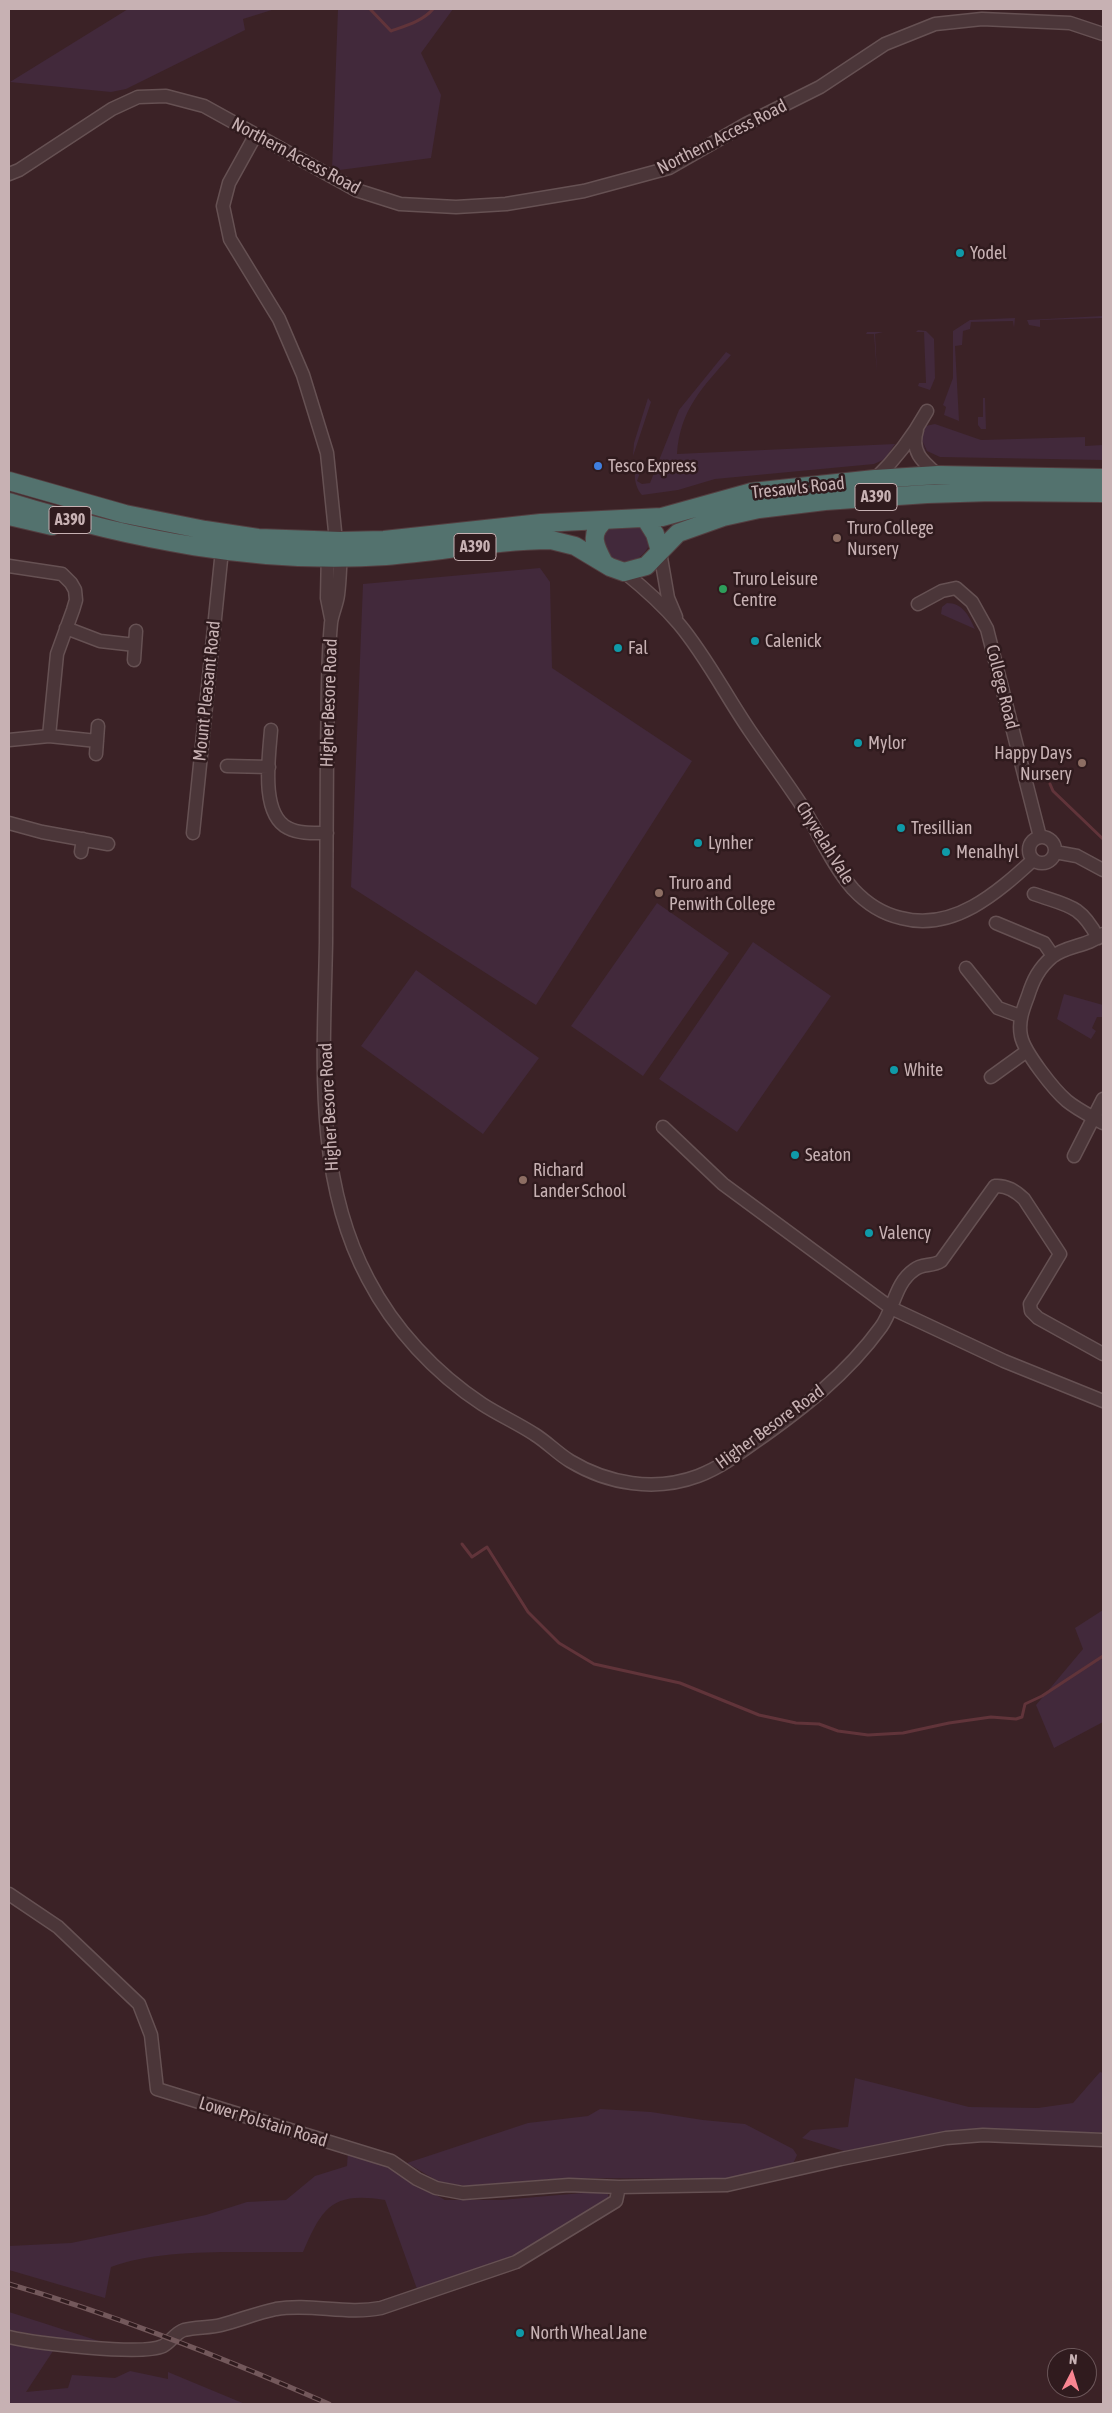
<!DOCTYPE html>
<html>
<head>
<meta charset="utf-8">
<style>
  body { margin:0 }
  #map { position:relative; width:1112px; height:2413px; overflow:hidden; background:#3b2226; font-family:"Asap Condensed",sans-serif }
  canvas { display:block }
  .frame { position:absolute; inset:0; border:10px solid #c7b1b3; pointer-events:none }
  .north { position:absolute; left:1047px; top:2348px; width:50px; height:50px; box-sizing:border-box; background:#301b1e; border:1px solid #6c575a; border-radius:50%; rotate:5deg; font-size:14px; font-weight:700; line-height:20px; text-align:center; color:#c7b1b3 }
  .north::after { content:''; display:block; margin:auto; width:18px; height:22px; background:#f98591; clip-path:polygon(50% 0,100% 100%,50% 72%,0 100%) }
</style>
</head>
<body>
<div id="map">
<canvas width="1112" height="2413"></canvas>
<div class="frame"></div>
<div class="north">N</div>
</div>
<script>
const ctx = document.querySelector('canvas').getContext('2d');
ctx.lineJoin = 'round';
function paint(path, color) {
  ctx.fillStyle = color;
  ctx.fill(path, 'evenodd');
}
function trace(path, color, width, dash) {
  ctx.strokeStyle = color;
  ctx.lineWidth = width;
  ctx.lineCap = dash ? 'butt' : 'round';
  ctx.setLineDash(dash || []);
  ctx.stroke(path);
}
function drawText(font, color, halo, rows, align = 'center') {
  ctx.font = font + ' "Asap Condensed",sans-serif';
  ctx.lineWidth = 5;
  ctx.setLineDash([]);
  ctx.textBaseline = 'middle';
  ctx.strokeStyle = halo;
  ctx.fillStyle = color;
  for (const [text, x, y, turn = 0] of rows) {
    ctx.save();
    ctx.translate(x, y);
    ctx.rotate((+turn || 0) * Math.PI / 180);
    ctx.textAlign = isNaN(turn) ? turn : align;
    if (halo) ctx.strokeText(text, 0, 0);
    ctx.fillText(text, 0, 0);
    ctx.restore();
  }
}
paint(new Path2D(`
  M 128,9 L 275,9 L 243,19 L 245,30 L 126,89 L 111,92 L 10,82 Z
  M 338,9 L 453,9 L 421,53 L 441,95 L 431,158 L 332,171 Z
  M 1103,316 L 1103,318 L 1040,320 L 1040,327 L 1029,325 L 1027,320 Z
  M 1015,318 L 1014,328 L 1013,321 L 971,322 L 970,329 L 963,331 L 962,345 L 955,346 L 959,421 L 944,415 L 946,407 L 943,405 L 953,378 L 953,331 L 970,320 Z
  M 918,330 L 926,331 L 934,339 L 935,378 L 930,390 L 918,386 L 919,383 L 926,383 L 924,332 L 916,332 Z
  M 867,332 L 883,332 L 875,334 L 877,374 L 874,334 L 866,334 Z
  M 726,352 L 731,355 C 703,387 680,409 677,454 L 895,444 L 885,459 L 874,464 L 715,479 L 678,490 L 642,495 C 637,490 634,480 635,473 L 640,473 L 637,481 L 642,484 L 650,483 L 679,410 Z
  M 648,398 L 651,402 L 633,456 L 634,443 Z
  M 983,398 L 985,398 L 986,429 L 981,429 L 978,425 L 978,417 L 983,417 Z
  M 935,424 L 981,440 L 1085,437 L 1085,446 L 1103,445 L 1103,460 L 940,457 L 927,451 L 922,440 L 926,452 L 920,452 L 921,430 L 925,426 Z
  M 637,527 L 646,530 L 650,543 C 645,559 621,571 608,556 C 604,552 603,543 601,537 C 608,524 624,527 637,527 Z
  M 540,568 L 550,582 L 552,668 L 692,761 L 536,1005 L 351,887 L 363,584 Z
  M 947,603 C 963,603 969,616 975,629 L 941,614 L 942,607 Z
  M 657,903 L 729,953 L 643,1076 L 571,1026 Z
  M 753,942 L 831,996 L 737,1132 L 659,1079 Z
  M 416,970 L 539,1058 L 483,1134 L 361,1046 Z
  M 1064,994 L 1103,1005 L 1103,1017 L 1097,1017 L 1092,1028 L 1096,1031 L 1091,1039 L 1057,1019 Z
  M 1103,1610 L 1103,1722 L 1054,1748 L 1036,1705 L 1083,1649 L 1075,1628 Z
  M 1100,2072 L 1103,2073 L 1103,2133 L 978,2129 L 844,2151 L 802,2138 L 811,2130 L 848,2127 L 855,2078 L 969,2107 L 1038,2108 L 1073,2103 Z
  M 600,2109 L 651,2112 L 703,2120 L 745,2124 L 793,2149 L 797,2155 L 793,2164 L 726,2179 L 568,2178 L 464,2186 L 439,2182 L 407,2163 L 528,2123 L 588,2116 Z
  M 348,2151 L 375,2160 L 445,2200 L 501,2200 L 594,2192 L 608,2194 L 609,2199 L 513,2256 L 417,2289 L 385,2200 C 332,2191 322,2208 303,2252 C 248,2253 161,2247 111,2267 L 105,2298 L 9,2270 L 9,2246 L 71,2243 L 206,2215 L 247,2202 L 286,2200 L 315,2176 L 347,2166 Z
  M 9,2312 L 102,2342 L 67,2340 L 9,2330 Z
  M 9,2344 L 53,2351 L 26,2392 L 68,2388 L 72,2375 L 115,2378 L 130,2371 L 168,2379 L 168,2372 L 245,2404 L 9,2404 Z`), '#42293b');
trace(new Path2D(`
  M 370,9 L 391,31 C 405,26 423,21 433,9
  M 1050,784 L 1053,791 L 1103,839
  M 462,1544 L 472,1557 L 487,1547 L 528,1612 L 559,1643 L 594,1664 L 680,1683 L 759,1715 L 796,1723 L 819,1724 L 838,1731 L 868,1735 L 903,1733 L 949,1723 L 991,1717 L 1016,1719 L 1022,1717 L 1025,1704 L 1042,1696 L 1103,1656`), '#61343a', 3);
const minor = new Path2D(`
  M 255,136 L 229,183 L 223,206 L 230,239 L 279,319 L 303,375 L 327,453 L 336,541
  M 9,174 L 19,170 L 112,109 L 138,97 L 166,96 L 204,106 L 356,190 L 400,204 L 456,207 L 506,204 L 584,191 L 669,168 L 746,124 L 820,87 L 885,44 L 935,24 L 982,19 L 1070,23 L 1103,34
  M 917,430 C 910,452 923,462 938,475
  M 875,479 C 896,459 913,436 927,411
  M 341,550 C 340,565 340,580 338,595 C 337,604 332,614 331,623 C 327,665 328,708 327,750 C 327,814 326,879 326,943 C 324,1056 313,1176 368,1279 C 394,1329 435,1373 482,1404 C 499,1415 517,1423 534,1434 C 547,1442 557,1453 570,1461 C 608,1484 655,1492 698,1476 C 719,1468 737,1455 755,1442 C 802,1409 847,1374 881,1327 C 894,1309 895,1283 914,1270 C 922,1263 932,1267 941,1261 L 995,1186 C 1006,1185 1016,1191 1024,1199 L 1060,1254 L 1030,1304 L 1031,1311 L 1038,1318 L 1103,1354
  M 328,551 L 327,598 L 331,618
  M 660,552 L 668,598 L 676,617
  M 9,566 L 62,574 L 71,583 L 75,590 L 76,600 L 73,610 L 57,654 L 49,736 L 9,740
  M 624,572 C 644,588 663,605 679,624 C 706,656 726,696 750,731 C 767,756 785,780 802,806 C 819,833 832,865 853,889 C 866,903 883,914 901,918 C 953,932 997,893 1033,860
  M 918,604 L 942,591 L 956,588 L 972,602 L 987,629 L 1040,837
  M 66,628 L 100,641 L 135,645
  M 134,660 L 136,631
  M 271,730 C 269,757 260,814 288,828 C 299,834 314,833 327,833
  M 49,736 L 97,741
  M 96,754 L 98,726
  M 227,766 L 269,767
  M 9,823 L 42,832 L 108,844
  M 193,833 L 222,550
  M1029 850a13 13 0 1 1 26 0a13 13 0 1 1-26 0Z
  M 81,852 L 83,839
  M 1055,852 L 1077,856 L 1103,870
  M 1034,894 C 1068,906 1080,904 1098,938
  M 996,923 L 1044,943 L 1053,956
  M 1103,934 C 1087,947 1067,945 1052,957 C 1039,968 1033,980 1028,996 C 1023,1009 1018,1022 1021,1036 C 1024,1052 1054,1090 1067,1101 C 1078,1110 1091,1116 1103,1123
  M 966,968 L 998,1008 L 1020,1016
  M 991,1077 L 1027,1051
  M 663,1127 L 723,1184 L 891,1308 L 1004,1361 L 1103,1401
  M 1074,1156 L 1103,1099
  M 9,1894 L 58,1927 L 139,2004 L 151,2035 L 157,2089 L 391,2161 L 417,2179 L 436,2188 L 463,2193 L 569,2185 L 619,2187 L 727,2185 L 841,2159 L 946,2138 L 983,2135 L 1103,2140
  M 9,2337 C 34,2343 142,2356 163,2346 C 171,2342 175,2333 184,2330 C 196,2327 209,2328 221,2325 C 240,2320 257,2313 276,2309 C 311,2303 346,2315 381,2308 L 516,2262 L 616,2201 L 619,2187`);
const highway = new Path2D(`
  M 9,481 L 125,514 L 205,530 L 258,538 L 341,541 L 384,540 L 541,523 L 662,517 L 752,492 L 875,479 L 938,475 L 1103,478
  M 9,502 C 130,539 258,565 386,556 C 441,552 496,540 551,540 L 575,546 L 610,567 L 624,572 L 646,566 L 678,533 L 723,517 L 759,509 L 825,501 L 927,494 L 992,492 L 1103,493
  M 9,516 L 52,526
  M 645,518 L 655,534 L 660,551
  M 604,563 C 596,548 588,534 604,521`);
trace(minor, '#665153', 15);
trace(highway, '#533e40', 20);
trace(minor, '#4b3639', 12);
trace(highway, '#53726e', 18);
const rail = new Path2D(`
  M 9,2284 C 118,2316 224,2358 329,2404`);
trace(rail, '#73585b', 5);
trace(rail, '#301b1e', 3, [9]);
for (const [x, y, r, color] of [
  [960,253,5,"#0f9aa8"],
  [598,466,5,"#3f7fe0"],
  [837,538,5,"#8d6e63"],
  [723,589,5,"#2e9e5b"],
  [755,641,5,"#0f9aa8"],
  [618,648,5,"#0f9aa8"],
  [858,743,5,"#0f9aa8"],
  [1082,763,5,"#8d6e63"],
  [901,828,5,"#0f9aa8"],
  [698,843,5,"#0f9aa8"],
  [946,852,5,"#0f9aa8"],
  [659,893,5,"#8d6e63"],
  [894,1070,5,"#0f9aa8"],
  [795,1155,5,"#0f9aa8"],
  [523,1180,5,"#8d6e63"],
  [869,1233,5,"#0f9aa8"],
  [520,2333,5,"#0f9aa8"]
]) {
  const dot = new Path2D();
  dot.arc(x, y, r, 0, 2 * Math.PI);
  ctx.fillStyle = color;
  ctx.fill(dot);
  trace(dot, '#301b1e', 2);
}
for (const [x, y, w] of [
  [876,497,42],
  [70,520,42],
  [475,547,42]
]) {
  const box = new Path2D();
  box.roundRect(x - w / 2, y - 13.5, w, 27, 4);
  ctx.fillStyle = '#301b1e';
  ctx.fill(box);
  trace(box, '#c7b1b3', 1);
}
drawText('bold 16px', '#c7b1b3', null, [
  ["A390",876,497],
  ["A390",70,520],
  ["A390",475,547]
]);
drawText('18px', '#c7b1b3', '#301b1e', [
  ["Northern Access Road",722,137,-27],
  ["Northern Access Road",296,156,28],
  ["Tresawls Road",798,488,-6],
  ["College Road",1002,687,76],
  ["Mount Pleasant Road",207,691,-84],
  ["Higher Besore Road",329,703,-88],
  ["Chyvelah Vale",825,843,58],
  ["Higher Besore Road",329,1107,-93],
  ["Higher Besore Road",770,1427,-36],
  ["Lower Polstain Road",263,2122,17]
]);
drawText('18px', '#c7b1b3', '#301b1e', [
  ["Yodel",970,253],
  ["Tesco Express",608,466],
  ["Truro College",847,528],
  ["Nursery",847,549],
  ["Truro Leisure",733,579],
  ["Centre",733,600],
  ["Calenick",765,641],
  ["Fal",628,648],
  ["Mylor",868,743],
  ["Happy Days",1072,753,"right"],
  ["Nursery",1072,774,"right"],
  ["Tresillian",911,828],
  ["Lynher",708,843],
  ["Menalhyl",956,852],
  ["Truro and",669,883],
  ["Penwith College",669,904],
  ["White",904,1070],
  ["Seaton",805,1155],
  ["Richard",533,1170],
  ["Lander School",533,1191],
  ["Valency",879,1233],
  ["North Wheal Jane",530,2333]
], 'left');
</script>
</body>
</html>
